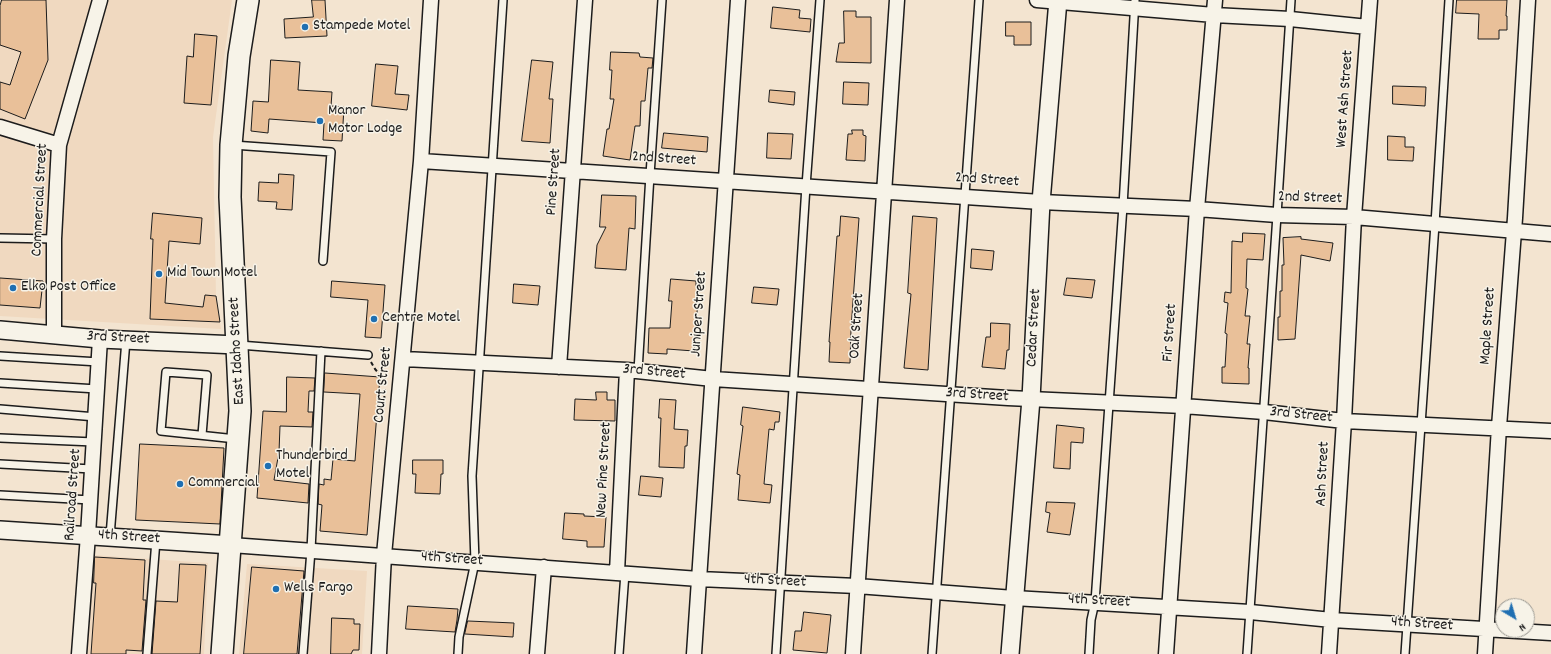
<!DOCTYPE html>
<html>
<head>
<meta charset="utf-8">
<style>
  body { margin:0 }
  #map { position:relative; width:1551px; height:654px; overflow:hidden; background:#f3e4d0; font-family:Dekko,sans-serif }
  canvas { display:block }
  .north { position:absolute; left:1495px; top:598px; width:40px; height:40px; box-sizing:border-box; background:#f7f3e8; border:1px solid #9f9d96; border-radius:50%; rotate:142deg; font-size:11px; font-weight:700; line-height:16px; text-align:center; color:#1c1c1c }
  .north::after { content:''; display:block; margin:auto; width:14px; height:18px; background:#1f6fb2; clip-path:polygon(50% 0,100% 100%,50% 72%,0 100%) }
</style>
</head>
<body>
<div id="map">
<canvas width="1551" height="654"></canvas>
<div class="north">N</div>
</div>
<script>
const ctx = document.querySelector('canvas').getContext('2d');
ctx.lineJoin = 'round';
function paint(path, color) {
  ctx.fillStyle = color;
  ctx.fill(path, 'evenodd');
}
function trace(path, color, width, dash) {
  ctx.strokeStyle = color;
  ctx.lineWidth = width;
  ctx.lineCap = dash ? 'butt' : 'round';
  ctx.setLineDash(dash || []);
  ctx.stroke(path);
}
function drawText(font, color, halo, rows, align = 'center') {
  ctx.font = font + ' Dekko,sans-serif';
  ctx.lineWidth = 3;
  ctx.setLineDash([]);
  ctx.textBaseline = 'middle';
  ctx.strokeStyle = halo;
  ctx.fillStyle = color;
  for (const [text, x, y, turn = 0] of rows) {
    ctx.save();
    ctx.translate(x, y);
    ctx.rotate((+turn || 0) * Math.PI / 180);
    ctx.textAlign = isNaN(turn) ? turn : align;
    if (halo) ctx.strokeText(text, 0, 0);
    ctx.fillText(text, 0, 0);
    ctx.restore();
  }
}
paint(new Path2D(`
  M 0,0 L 232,0 L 213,137 L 216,296 L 221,329 L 0,316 Z
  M 93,555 L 208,563 L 204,654 L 85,654 Z
  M 247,564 L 367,571 L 362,654 L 239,654 Z`), '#f0d9c0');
const building = new Path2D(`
  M 2,0 L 46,0 L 48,60 L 25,119 L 0,109 L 0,82 L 10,85 L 21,52 L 0,45 L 0,6 Z
  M 312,0 L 325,0 L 327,36 L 285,38 L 284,19 L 313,17 Z
  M 1457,0 L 1507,0 L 1506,16 L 1507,16 L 1507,30 L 1499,30 L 1499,39 L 1478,39 L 1479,14 L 1456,13 Z
  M 773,7 L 800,10 L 799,18 L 811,19 L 810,32 L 771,28 Z
  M 844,11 L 856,11 L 856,17 L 871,17 L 871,63 L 836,62 L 839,43 L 844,43 Z
  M 1006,22 L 1031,22 L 1031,45 L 1014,45 L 1014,36 L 1006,36 Z
  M 195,34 L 217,36 L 211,105 L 184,103 L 187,56 L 193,57 Z
  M 611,52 L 639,53 L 640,57 L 653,58 L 652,68 L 648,68 L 645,101 L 641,101 L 640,126 L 635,126 L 630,160 L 603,156 L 607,129 L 609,129 L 614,99 L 610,99 L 612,70 L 610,70 Z
  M 271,60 L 300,62 L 298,90 L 332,92 L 331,106 L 344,107 L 342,141 L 323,140 L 324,123 L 269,119 L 268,133 L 251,131 L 253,101 L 268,102 Z
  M 532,60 L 553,62 L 549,99 L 553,99 L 550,143 L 522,141 Z
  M 376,64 L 398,66 L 395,94 L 409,95 L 407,110 L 372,106 Z
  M 844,82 L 869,83 L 868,105 L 843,104 Z
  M 1393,86 L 1426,87 L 1425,106 L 1393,104 Z
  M 770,90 L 795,92 L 794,105 L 769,102 Z
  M 852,130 L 863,130 L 863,135 L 866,136 L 865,161 L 846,160 L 848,134 L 852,134 Z
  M 664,133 L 708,137 L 707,152 L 662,148 Z
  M 768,133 L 793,134 L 791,159 L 767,158 Z
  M 1388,136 L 1405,137 L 1405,147 L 1414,147 L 1413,161 L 1388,160 Z
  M 279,174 L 294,175 L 292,210 L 276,209 L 277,202 L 258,201 L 259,182 L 278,183 Z
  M 602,195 L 636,196 L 635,229 L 629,228 L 626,270 L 595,268 L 597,245 L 606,227 L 600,227 Z
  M 153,213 L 202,218 L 200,244 L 169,241 L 165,303 L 203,307 L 205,295 L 216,296 L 220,322 L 150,319 L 153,239 L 151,239 Z
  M 841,216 L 859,218 L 851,329 L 850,363 L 829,362 L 830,342 L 829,342 L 837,236 L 839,236 Z
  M 913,216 L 937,218 L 928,370 L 904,368 L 911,294 L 908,293 Z
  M 1243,233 L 1265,234 L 1263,260 L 1247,259 L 1246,288 L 1248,289 L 1245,316 L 1250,316 L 1247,344 L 1250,344 L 1248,368 L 1249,368 L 1249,384 L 1222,383 L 1222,367 L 1225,367 L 1227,334 L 1225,333 L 1228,303 L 1224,302 L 1225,292 L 1231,293 L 1232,241 L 1242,242 Z
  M 1301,237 L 1301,239 L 1333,243 L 1330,261 L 1301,255 L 1295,339 L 1278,340 L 1278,317 L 1280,317 L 1280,291 L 1282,291 L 1282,265 L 1284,265 L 1283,238 Z
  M 972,249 L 994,251 L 992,270 L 971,268 Z
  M 0,278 L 43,281 L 40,308 L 0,305 Z
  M 1067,278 L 1095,280 L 1092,298 L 1064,295 Z
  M 671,279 L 696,281 L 696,286 L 699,287 L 694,351 L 667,349 L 667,354 L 648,353 L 649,328 L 670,328 L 672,301 L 669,301 Z
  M 332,281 L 385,285 L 381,338 L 365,337 L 368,300 L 331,297 Z
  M 514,284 L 540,286 L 538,305 L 513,303 Z
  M 754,287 L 779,289 L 777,305 L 752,303 Z
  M 991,323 L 1010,324 L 1009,350 L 1007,350 L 1005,369 L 982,367 L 986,337 L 990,337 Z
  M 325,373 L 380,377 L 367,535 L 320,531 L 322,505 L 318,504 L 319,484 L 324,485 L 324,479 L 331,480 L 333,459 L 355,461 L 360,394 L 324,392 Z
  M 287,377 L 315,378 L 314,391 L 309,391 L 308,412 L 313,412 L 312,427 L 280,426 L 279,452 L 274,480 L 309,484 L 308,503 L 257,498 L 263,411 L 286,412 Z
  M 596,392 L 607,392 L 607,400 L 615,400 L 615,421 L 574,420 L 575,399 L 596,400 Z
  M 660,399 L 676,400 L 674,429 L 688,430 L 687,446 L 685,446 L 684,468 L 659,467 L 661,418 L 659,418 Z
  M 743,407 L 780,412 L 779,422 L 775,422 L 774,430 L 769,429 L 764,484 L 772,485 L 770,503 L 738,500 L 740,475 L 737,474 L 743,426 L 741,425 Z
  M 1057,425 L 1084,428 L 1083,443 L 1071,442 L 1070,469 L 1054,468 Z
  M 140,444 L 224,448 L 220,524 L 136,520 Z
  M 413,460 L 443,460 L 443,474 L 441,474 L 440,494 L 415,493 L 416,474 L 413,474 Z
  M 641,476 L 663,478 L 661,497 L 639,495 Z
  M 1047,502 L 1075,503 L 1070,535 L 1047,532 L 1050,513 L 1046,512 Z
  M 565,513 L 584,514 L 584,516 L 606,517 L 604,547 L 587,547 L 587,541 L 563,539 Z
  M 95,557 L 145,560 L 143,600 L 146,600 L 142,651 L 126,650 L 126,654 L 91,654 L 96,583 L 94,583 Z
  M 180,564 L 206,565 L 200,654 L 152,654 L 156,601 L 177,602 Z
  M 252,567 L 304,571 L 297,654 L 244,654 Z
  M 408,606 L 458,609 L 457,620 L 455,632 L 406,629 Z
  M 804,612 L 831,615 L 827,653 L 793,650 L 795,631 L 801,631 Z
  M 332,618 L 354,619 L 354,624 L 360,624 L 359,650 L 353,650 L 351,654 L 331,654 Z
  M 468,621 L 514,623 L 513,637 L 465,634 Z`);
paint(building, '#e9c099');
trace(building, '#1c1c1c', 1);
const service = new Path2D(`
  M 233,145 L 331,152 L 323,261
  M 0,238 L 54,239
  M 239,345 L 368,355
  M 0,356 L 99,362
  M 638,371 L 650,175 L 662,0
  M 0,383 L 97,389
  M 0,409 L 96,417
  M 202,435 L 207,375 L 166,372 L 161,431 L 236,439
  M 0,438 L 94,442
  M 0,464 L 92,469
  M 0,495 L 91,500
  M 110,536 L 126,340
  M 147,654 L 156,540
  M 303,654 L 311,550 L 321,351
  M 458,654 L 459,637 L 475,562 L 472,476 L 503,0
  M 619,654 L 625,573
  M 776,654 L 806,186 L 820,0
  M 932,654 L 979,0
  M 1089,654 L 1091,620 L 1095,602 L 1123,206 L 1135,0
  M 1247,654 L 1277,215 L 1291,0
  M 1405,654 L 1435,224 L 1449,0`);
const minor = new Path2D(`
  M 1037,0 L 1214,15 L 1290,19 L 1368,27
  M 0,127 L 59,145
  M 421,161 L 1041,202 L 1197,209 L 1277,215 L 1354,217 L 1551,234
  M 54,335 L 54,239 L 59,145 L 100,0
  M 404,359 L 627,370 L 713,379 L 1008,398 L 1183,406 L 1264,412 L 1344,421 L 1551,431
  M 559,367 L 585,0
  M 231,545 L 699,579 L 857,586 L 1014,598 L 1250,612 L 1332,620 L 1551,633
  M 617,572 L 627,370
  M 79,654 L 88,535 L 100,339
  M 379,654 L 384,555 L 421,161 L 431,0
  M 537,654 L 544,567
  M 694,654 L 738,0
  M 853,654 L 897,0
  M 1166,654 L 1197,209 L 1215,0
  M 1329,654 L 1344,421 L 1354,217 L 1370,0
  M 1485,654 L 1499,427 L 1515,218 L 1528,0`);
const tertiary = new Path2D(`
  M 0,330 L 100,339 L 237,345
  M 0,530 L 231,545
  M 1010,654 L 1031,399 L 1041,202 L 1058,0`);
const primary = new Path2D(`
  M 222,654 L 240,411 L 230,197 L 231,145 L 239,56 L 248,0`);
trace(service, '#1c1c1c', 10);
trace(minor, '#1c1c1c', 17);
trace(tertiary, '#1c1c1c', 20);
trace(primary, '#1c1c1c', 24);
trace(new Path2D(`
  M 371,362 L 375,369 L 381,376 L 385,376
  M 384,407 L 385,376`), '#1c1c1c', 2, [4, 3]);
trace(service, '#f7f3e8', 7);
trace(minor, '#f7f3e8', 14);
trace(tertiary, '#f7f3e8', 17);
trace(primary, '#f7f3e8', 21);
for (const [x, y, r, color] of [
  [305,27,4,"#1f6fb2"],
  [320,121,4,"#1f6fb2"],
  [159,274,4,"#1f6fb2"],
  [13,288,4,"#1f6fb2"],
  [374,319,4,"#1f6fb2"],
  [268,466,4,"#1f6fb2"],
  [180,484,4,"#1f6fb2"],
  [276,589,4,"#1f6fb2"]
]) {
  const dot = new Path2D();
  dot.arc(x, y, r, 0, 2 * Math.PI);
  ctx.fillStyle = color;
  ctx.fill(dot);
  trace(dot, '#f7f3e8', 1.5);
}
drawText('16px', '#1c1c1c', '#f7f3e8', [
  ["Stampede Motel",313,27],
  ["Manor",328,112],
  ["Motor Lodge",328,130],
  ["Mid Town Motel",167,274],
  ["Elko Post Office",21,288],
  ["Centre Motel",382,319],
  ["Thunderbird",276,457],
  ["Motel",276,475],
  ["Commercial",188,484],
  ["Wells Fargo",284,589]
], 'left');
drawText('16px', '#1c1c1c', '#f7f3e8', [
  ["West Ash Street",1346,99,-86],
  ["2nd Street",664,160,4],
  ["2nd Street",987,181,4],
  ["Pine Street",555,182,-86],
  ["2nd Street",1310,199,2],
  ["Commercial Street",41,200,-87],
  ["Juniper Street",700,314,-86],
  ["Oak Street",858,326,-86],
  ["Maple Street",1489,326,-86],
  ["Cedar Street",1035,328,-87],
  ["Fir Street",1171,333,-86],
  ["3rd Street",118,339,3],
  ["East Idaho Street",238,351,-93],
  ["3rd Street",654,373,5],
  ["Court Street",384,385,-84],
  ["3rd Street",977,396,4],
  ["3rd Street",1301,416,6],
  ["New Pine Street",605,470,-87],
  ["Ash Street",1324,474,-87],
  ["Railroad Street",74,495,-86],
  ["4th Street",129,538,4],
  ["4th Street",452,560,4],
  ["4th Street",775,582,3],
  ["4th Street",1099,602,3],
  ["4th Street",1422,625,4]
]);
</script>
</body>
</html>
